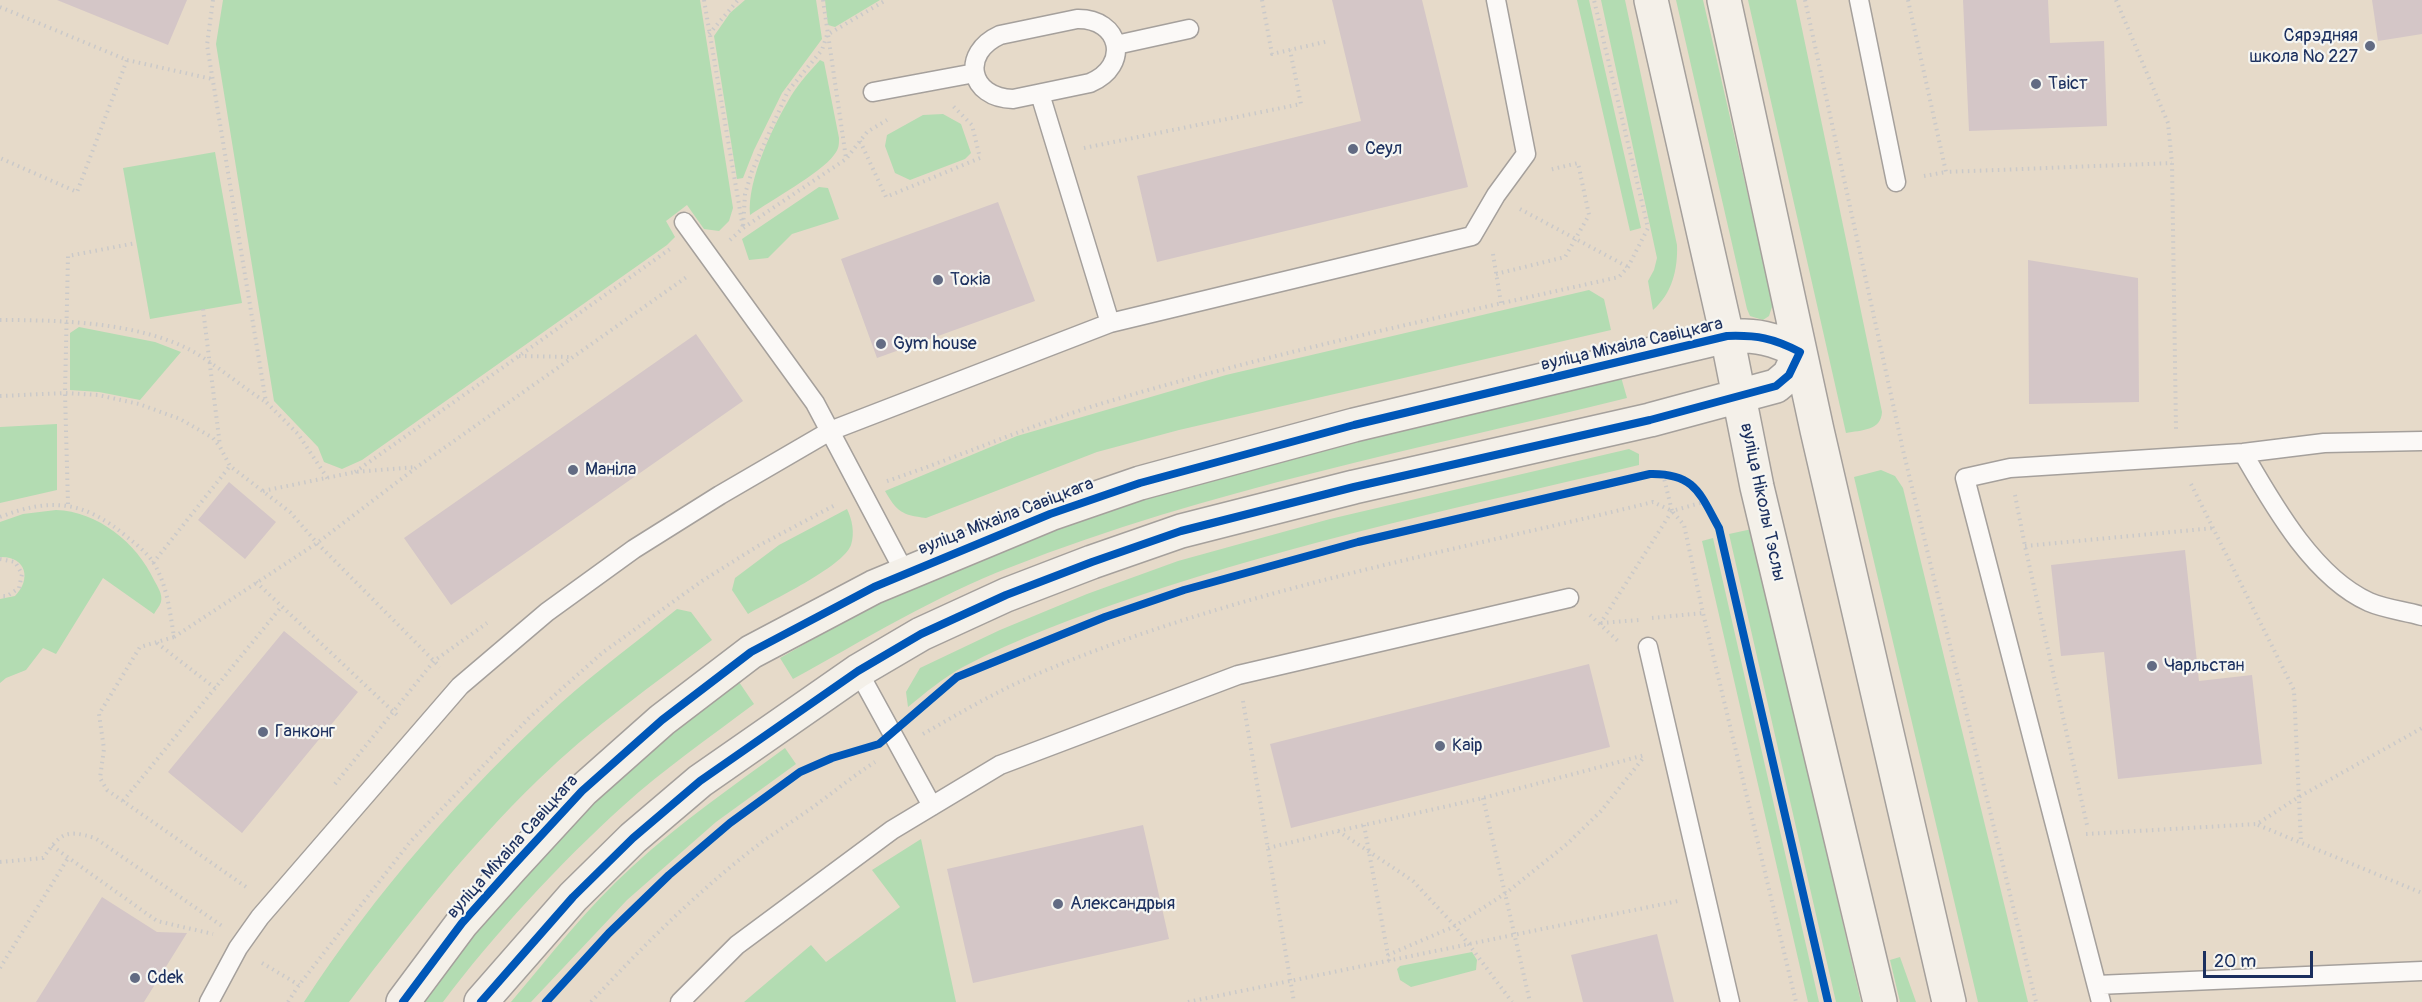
<!DOCTYPE html>
<html>
<head>
<meta charset="utf-8">
<style>
  body { margin:0 }
  #map { position:relative; width:2422px; height:1002px; overflow:hidden; background:#e6dac9; font-family:Pangolin,sans-serif }
  canvas { display:block }
  .scale { position:absolute; left:2203px; top:951px; width:110px; height:27px; box-sizing:border-box; border:3px solid #1b2f5e; border-top:0; padding-left:8px; font-size:18px; line-height:21px; white-space:nowrap; color:#1b2f5e; -webkit-text-stroke:4px #f6f6f2; paint-order:stroke }
</style>
</head>
<body>
<div id="map">
<canvas width="2422" height="1002"></canvas>
<div class="scale">20 m</div>
</div>
<script>
const ctx = document.querySelector('canvas').getContext('2d');
ctx.lineJoin = 'round';
function paint(path, color) {
  ctx.fillStyle = color;
  ctx.fill(path, 'evenodd');
}
function trace(path, color, width, dash) {
  ctx.strokeStyle = color;
  ctx.lineWidth = width;
  ctx.lineCap = dash ? 'butt' : 'round';
  ctx.setLineDash(dash || []);
  ctx.stroke(path);
}
function drawText(font, color, halo, rows, align = 'center') {
  ctx.font = font + ' Pangolin,sans-serif';
  ctx.lineWidth = 4.5;
  ctx.setLineDash([]);
  ctx.textBaseline = 'middle';
  ctx.strokeStyle = halo;
  ctx.fillStyle = color;
  for (const [text, x, y, turn = 0] of rows) {
    ctx.save();
    ctx.translate(x, y);
    ctx.rotate((+turn || 0) * Math.PI / 180);
    ctx.textAlign = isNaN(turn) ? turn : align;
    if (halo) ctx.strokeText(text, 0, 0);
    ctx.fillText(text, 0, 0);
    ctx.restore();
  }
}
paint(new Path2D(`
  M 223,0 L 700,0 L 733,208 L 729,221 L 719,231 L 704,229 L 687,205 L 666,221 L 675,237 L 667,245 L 362,460 L 342,469 L 324,462 L 318,447 L 274,401 L 216,44 Z
  M 745,0 L 816,0 L 822,39 L 782,93 L 754,150 L 743,178 L 737,179 L 714,36 L 730,13 Z
  M 825,0 L 880,0 L 835,27 L 828,25 Z
  M 1577,0 L 1589,0 L 1641,228 L 1630,231 Z
  M 1601,0 L 1625,0 L 1677,245 C 1678,269 1672,294 1653,310 L 1648,281 L 1654,270 L 1657,258 Z
  M 1676,0 L 1703,0 L 1773,304 L 1769,316 L 1763,320 L 1750,316 L 1747,309 Z
  M 1748,0 L 1796,0 L 1882,412 C 1881,431 1861,430 1846,433 Z
  M 820,60 L 824,62 L 839,138 C 839,145 839,149 834,155 C 821,173 770,201 750,215 C 747,180 773,126 791,96 C 799,83 810,71 820,60 Z
  M 943,114 L 961,124 L 971,153 L 965,159 L 910,180 L 895,173 L 885,146 L 887,135 L 923,115 Z
  M 215,152 L 242,303 L 150,319 L 123,168 Z
  M 819,187 L 828,188 L 839,219 L 792,234 L 768,258 L 749,260 L 742,239 Z
  M 1589,290 L 1604,299 L 1611,330 L 1179,430 L 1097,452 L 926,518 C 902,515 897,512 885,491 L 1017,436 L 1226,375 Z
  M 79,327 L 155,342 L 181,352 L 140,400 L 99,392 L 70,390 L 70,333 Z
  M 1621,377 L 1627,398 C 1420,449 1209,489 1011,567 C 935,596 864,640 793,679 L 780,658 L 891,595 L 995,544 L 1230,466 Z
  M 57,424 L 57,490 L 0,503 L 0,427 Z
  M 1629,449 L 1639,454 L 1639,465 C 1470,505 1299,541 1135,597 C 1077,617 1017,638 963,667 C 943,678 925,693 908,707 L 906,692 L 920,668 L 1000,630 L 1087,594 L 1178,561 L 1330,519 Z
  M 1881,470 L 1895,476 L 1903,488 L 2028,1002 L 1978,1002 L 1854,477 Z
  M 847,509 C 852,519 855,533 851,545 C 843,567 770,601 748,614 L 732,590 L 735,578 L 779,545 Z
  M 56,510 C 97,511 137,543 154,580 C 157,586 163,594 161,602 C 160,606 156,610 154,614 L 103,578 L 56,654 L 43,648 L 26,670 L 6,678 L 0,683 L 0,599 L 15,596 C 32,579 26,556 0,557 L 0,522 L 23,514 Z
  M 1752,529 L 1861,1002 L 1836,1002 L 1729,534 Z
  M 1713,538 L 1819,1002 L 1808,1002 L 1702,541 Z
  M 677,609 L 691,612 L 712,640 C 653,685 591,728 538,780 C 468,848 408,924 349,1002 L 304,1002 C 375,893 464,791 561,703 C 598,670 639,640 677,609 Z
  M 739,682 L 754,704 C 710,737 664,769 623,806 C 560,863 494,934 443,1002 L 420,1002 L 496,900 L 622,773 Z
  M 785,748 L 796,764 L 716,822 L 627,900 L 531,1002 L 511,1002 C 550,956 588,906 633,866 C 681,822 733,786 785,748 Z
  M 921,839 L 956,1002 L 744,1002 L 811,945 L 826,962 L 900,907 L 872,870 Z
  M 1472,952 L 1477,960 L 1476,970 L 1411,987 L 1400,980 L 1397,969 L 1400,966 Z
  M 1900,957 L 1916,1002 L 1900,1002 L 1890,960 Z`), '#b3dcb2');
paint(new Path2D(`
  M 57,0 L 187,0 L 168,45 Z
  M 1332,0 L 1422,0 L 1468,187 L 1157,262 L 1137,176 L 1361,121 Z
  M 1963,0 L 2048,0 L 2050,43 L 2104,41 L 2107,126 L 1969,131 Z
  M 2372,0 L 2422,0 L 2422,34 L 2378,41 Z
  M 998,202 L 1035,301 L 877,358 L 841,259 Z
  M 2028,260 L 2138,278 L 2139,402 L 2029,404 Z
  M 696,334 L 743,401 L 451,605 L 404,538 Z
  M 229,482 L 276,522 L 245,559 L 198,520 Z
  M 2185,550 L 2199,681 L 2252,675 L 2262,764 L 2118,779 L 2104,652 L 2061,656 L 2051,565 Z
  M 284,631 L 358,692 L 242,833 L 168,772 Z
  M 1589,664 L 1610,747 L 1291,828 L 1270,744 Z
  M 1143,825 L 1169,939 L 973,983 L 947,869 Z
  M 102,897 L 157,932 L 187,933 L 144,1002 L 36,1002 Z
  M 1657,934 L 1674,1002 L 1583,1002 L 1571,955 Z`), '#d4c6c7');
const lane = new Path2D(`
  M 1859,0 L 1896,182
  M 1077,19 C 1121,18 1131,66 1090,83 L 1013,99 C 969,98 960,53 1000,35 Z
  M 1116,45 L 1189,29
  M 873,92 L 975,73
  M 1040,94 L 1110,323
  M 684,222 L 815,403 L 905,573
  M 2243,453 C 2272,503 2313,577 2369,602 C 2385,609 2405,611 2422,616
  M 1648,647 L 1730,1002
  M 858,671 L 932,806
  M 2097,985 L 2422,971
  M 209,1002 L 238,948 L 260,917 L 460,686 L 547,612 L 634,549 L 720,495 L 830,431 L 1110,323 L 1472,236 L 1496,195 L 1526,154 L 1496,0
  M 680,1002 L 737,945 L 892,830 L 1000,765 L 1238,675 L 1569,598
  M 2101,1002 L 1965,478 L 2010,468 L 2243,453 L 2324,443 L 2422,441`);
const secondary = new Path2D(`
  M 1651,0 L 1727,336 L 1757,487 L 1880,1002
  M 1724,0 L 1817,430 L 1949,1002
  M 403,1002 L 462,923 L 512,867 L 582,791 L 662,720 L 751,652 L 874,587 L 1050,514 L 1140,483 L 1354,425 L 1727,336 C 1757,335 1773,338 1800,352
  M 481,1002 L 573,897 L 633,838 L 700,781 L 858,671 L 921,634 L 1006,595 L 1092,562 L 1181,531 L 1354,487 L 1650,420 L 1776,386 L 1789,375 L 1800,352`);
trace(lane, '#a5a09c', 21);
trace(secondary, '#a5a09c', 36);
trace(new Path2D(`
  M 213,0 L 207,45 L 266,402 L 298,434 L 328,479
  M 704,0 L 743,228 L 745,194 L 752,171 L 788,91 L 822,50 L 827,35 L 886,0
  M 823,0 L 846,158
  M 1262,0 L 1272,54 L 1329,41
  M 1805,0 L 1903,450 L 2036,1002
  M 1908,0 L 1946,172 L 2172,163
  M 2116,0 L 2168,123 L 2172,163 L 2176,429
  M 0,7 L 127,60 L 77,192 L 0,158
  M 709,34 L 738,0
  M 127,60 L 212,79
  M 860,141 L 886,197 L 980,158 L 972,125 L 953,106
  M 1084,148 L 1301,104 L 1290,50
  M 1924,176 L 1946,172
  M 1520,209 L 1628,267
  M 730,240 L 743,228 L 846,159 L 867,132 L 887,120
  M 1493,254 L 1501,303
  M 1496,274 L 1565,257 L 1589,215 L 1578,163 L 1549,170
  M 203,309 L 220,446
  M 0,320 C 60,320 140,322 194,352 C 219,367 242,387 266,402
  M 519,356 L 571,357
  M 0,396 L 65,393 L 98,395 L 139,404 L 180,419 L 213,438 L 220,447 L 230,466 L 290,512 L 317,543 L 440,667
  M 355,472 L 670,249
  M 1663,474 L 1672,511
  M 887,481 C 959,457 1028,426 1100,404 C 1271,353 1445,316 1619,277 L 1628,267 L 1648,228 L 1594,0
  M 2191,484 L 2294,690 L 2301,843
  M 263,491 L 355,472 L 416,467
  M 2015,495 L 2025,546 L 2087,825
  M 68,504 L 65,393 L 68,256 L 136,243
  M 0,517 C 51,497 85,501 127,537 C 136,544 146,552 153,562 C 167,584 170,612 174,637 L 140,647 L 99,714 L 104,749 L 100,778 L 107,790 L 249,889
  M 2025,546 L 2214,528
  M 0,559 L 15,562 L 22,574 L 19,588 L 7,596 L 0,596
  M 153,563 L 230,466
  M 256,582 L 399,717
  M 1590,615 L 1620,643
  M 1652,618 L 1703,613
  M 1601,623 L 1639,620
  M 1600,624 L 1672,511 L 1704,502
  M 174,637 L 317,543 L 417,467 L 688,276
  M 157,643 L 215,688
  M 1243,701 L 1294,1002
  M 923,734 C 958,714 992,694 1028,678 C 1227,591 1443,554 1653,502 L 1672,511 L 1684,525 L 1703,613 L 1796,1002
  M 335,784 L 434,661 L 487,623
  M 1483,798 L 1530,1002
  M 123,801 L 282,606
  M 1364,825 L 1388,955
  M 2258,825 L 2422,893
  M 1338,831 L 1483,798 L 1645,755
  M 2086,834 L 2257,824 L 2297,798 L 2422,728
  M 52,846 L 157,921 L 213,934
  M 1268,848 L 1338,831 L 1413,881 L 1455,926 L 1512,1002
  M 0,862 L 43,858 C 61,833 65,829 95,838 L 222,926
  M 1389,961 L 1388,955 L 1455,926 L 1506,893 L 1567,844 L 1601,811 L 1644,757
  M 262,963 L 299,985
  M 0,968 L 68,858
  M 288,1002 L 299,985 L 410,842 L 529,718 L 602,653 L 702,581 L 758,546 L 837,504
  M 591,1002 C 641,948 692,897 749,852 C 769,836 792,822 813,807 C 834,792 853,776 875,762
  M 1188,1002 L 1678,901`), '#cac9c9', 4, [1.5, 4.5]);
trace(lane, '#fbf9f7', 18);
trace(secondary, '#f4f0e9', 33);
trace(new Path2D(`
  M 403,1002 L 462,923 L 512,867 L 582,791 L 662,720 L 751,652 L 874,587 L 1050,514 L 1140,483 L 1354,425 L 1727,336 C 1757,335 1773,338 1800,352 L 1789,375 L 1776,386 L 1650,420 L 1354,487 L 1181,531 L 1092,562 L 1006,595 L 921,634 L 858,671 L 700,781 L 633,838 L 573,897 L 481,1002
  M 546,1002 L 609,933 L 669,875 L 730,823 L 800,772 L 832,758 L 879,744 L 957,677 L 1105,617 L 1184,590 L 1358,542 L 1650,474 C 1695,473 1700,494 1719,528 L 1828,1002`), '#0057b8', 8);
for (const [x, y, r, color] of [
  [2370,46,6,"#626b83"],
  [2036,84,6,"#626b83"],
  [1353,149,6,"#626b83"],
  [938,280,6,"#626b83"],
  [881,344,6,"#626b83"],
  [573,470,6,"#626b83"],
  [2152,666,6,"#626b83"],
  [263,732,6,"#626b83"],
  [1440,746,6,"#626b83"],
  [1058,904,6,"#626b83"],
  [135,978,6,"#626b83"]
]) {
  const dot = new Path2D();
  dot.arc(x, y, r, 0, 2 * Math.PI);
  ctx.fillStyle = color;
  ctx.fill(dot);
  trace(dot, '#f6f6f2', 2);
}
drawText('18px', '#1b2f5e', '#f6f6f2', [
  ["Сярэдняя",2358,36,"right"],
  ["школа № 227",2358,57,"right"],
  ["Твіст",2048,84],
  ["Сеул",1365,149],
  ["Токіа",950,280],
  ["Gym house",893,344],
  ["Маніла",585,470],
  ["Чарльстан",2164,666],
  ["Ганконг",275,732],
  ["Каір",1452,746],
  ["Александрыя",1070,904],
  ["Cdek",147,978]
], 'left');
drawText('18px', '#1b2f5e', '#f6f6f2', [
  ["вуліца Міхаіла Савіцкага",1632,345,-13],
  ["вуліца Ніколы Тэслы",1762,502,78],
  ["вуліца Міхаіла Савіцкага",1006,517,-21],
  ["вуліца Міхаіла Савіцкага",513,847,-48]
]);
</script>
</body>
</html>
